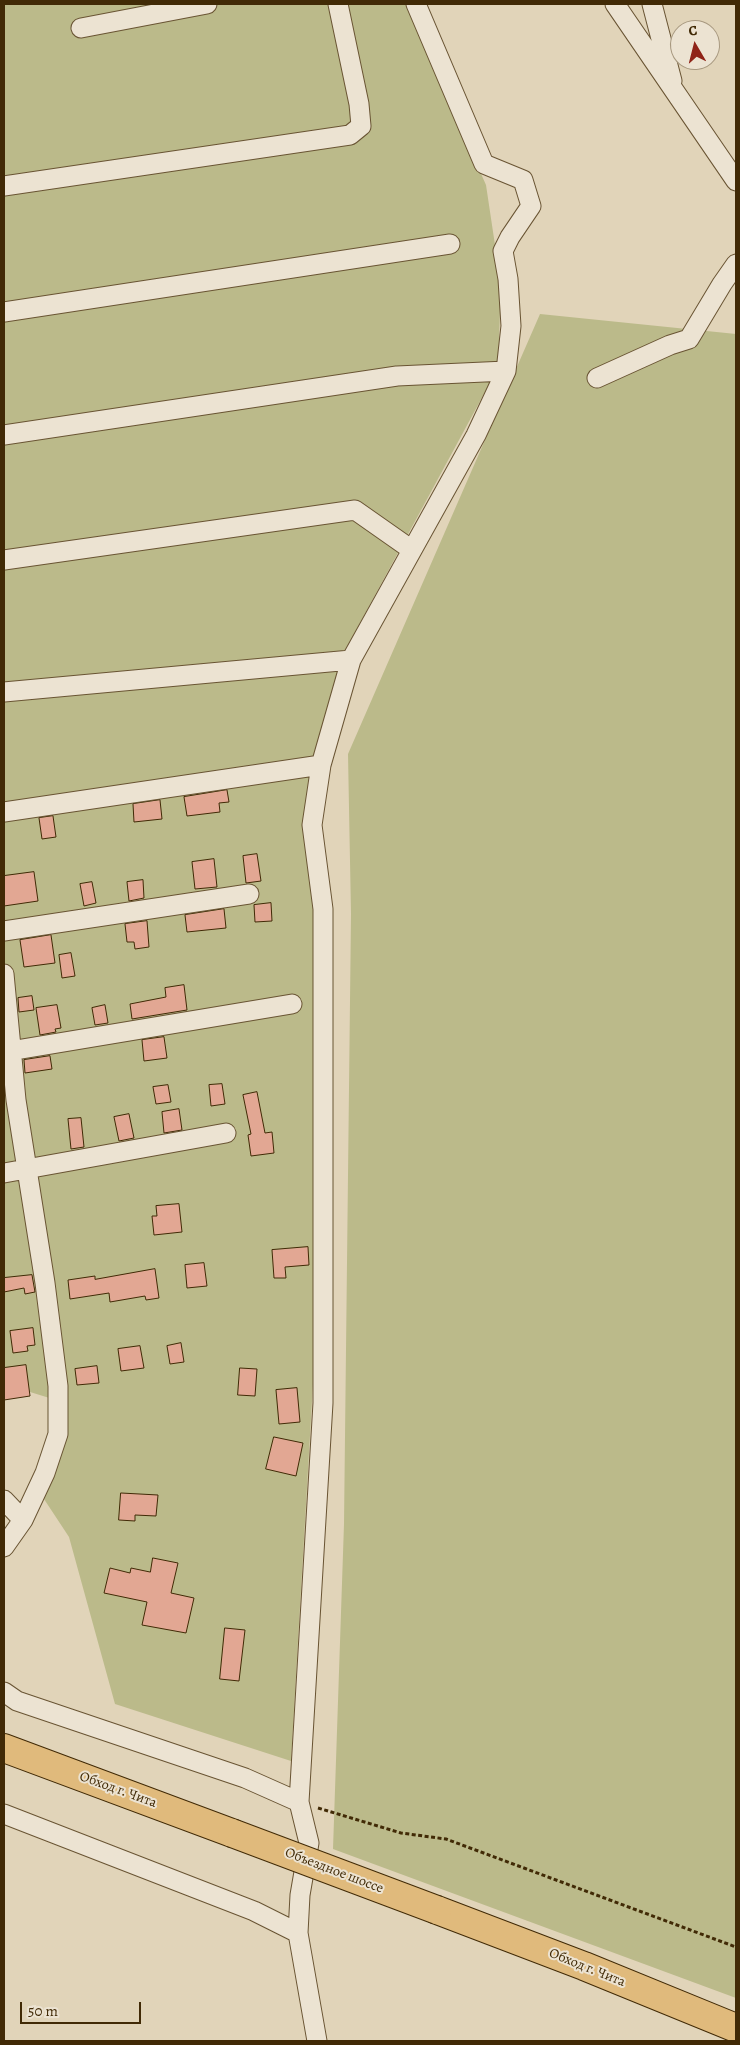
<!DOCTYPE html>
<html>
<head>
<meta charset="utf-8">
<style>
  body { margin:0 }
  #map { position:relative; width:740px; height:2045px; overflow:hidden; background:#e1d4b9; font-family:Alegreya,serif }
  canvas { display:block }
  .frame { position:absolute; inset:0; border:5px solid #412a06; pointer-events:none }
  .north { position:absolute; left:670px; top:20px; width:50px; height:50px; box-sizing:border-box; background:#ece3d2; border:1px solid #a89980; border-radius:50%; rotate:352deg; font-size:14px; font-weight:700; line-height:20px; text-align:center; color:#412a06 }
  .north::after { content:''; display:block; margin:auto; width:18px; height:22px; background:#8f2418; clip-path:polygon(50% 0,100% 100%,50% 72%,0 100%) }
  .scale { position:absolute; left:20px; top:2002px; width:121px; height:22px; box-sizing:border-box; border:2px solid #412a06; border-top:0; padding-left:6px; font-size:15px; line-height:18px; white-space:nowrap; color:#412a06; -webkit-text-stroke:4px #ece3d2; paint-order:stroke }
</style>
</head>
<body>
<div id="map">
<canvas width="740" height="2045"></canvas>
<div class="frame"></div>
<div class="north">С</div>
<div class="scale">50 m</div>
</div>
<script>
const ctx = document.querySelector('canvas').getContext('2d');
ctx.lineJoin = 'round';
function paint(path, color) {
  ctx.fillStyle = color;
  ctx.fill(path, 'evenodd');
}
function trace(path, color, width, dash) {
  ctx.strokeStyle = color;
  ctx.lineWidth = width;
  ctx.lineCap = dash ? 'butt' : 'round';
  ctx.setLineDash(dash || []);
  ctx.stroke(path);
}
function drawText(font, color, halo, rows, align = 'center') {
  ctx.font = font + ' Alegreya,serif';
  ctx.lineWidth = 4;
  ctx.setLineDash([]);
  ctx.textBaseline = 'middle';
  ctx.strokeStyle = halo;
  ctx.fillStyle = color;
  for (const [text, x, y, turn = 0] of rows) {
    ctx.save();
    ctx.translate(x, y);
    ctx.rotate((+turn || 0) * Math.PI / 180);
    ctx.textAlign = isNaN(turn) ? turn : align;
    if (halo) ctx.strokeText(text, 0, 0);
    ctx.fillText(text, 0, 0);
    ctx.restore();
  }
}
paint(new Path2D(`
  M 4,4 L 406,4 L 486,185 L 501,285 L 498,368 L 341,658 L 323,731 L 316,906 L 313,1384 L 291,1761 L 115,1704 L 69,1537 L 42,1496 L 56,1400 L 4,1384 Z
  M 540,314 L 736,334 L 736,1998 L 333,1849 L 344,1524 L 351,914 L 348,754 Z`), '#bbba8a');
const building = new Path2D(`
  M 227,790 L 229,802 L 219,803 L 220,812 L 187,816 L 184,797 Z
  M 160,800 L 162,819 L 134,822 L 133,804 Z
  M 53,816 L 56,837 L 42,839 L 39,818 Z
  M 257,854 L 261,881 L 246,883 L 243,856 Z
  M 214,859 L 217,887 L 195,889 L 192,862 Z
  M 34,872 L 38,901 L 4,906 L 4,876 Z
  M 143,880 L 144,898 L 129,901 L 127,882 Z
  M 92,882 L 96,903 L 84,906 L 80,884 Z
  M 271,903 L 272,921 L 255,922 L 254,905 Z
  M 224,909 L 226,928 L 187,932 L 185,915 Z
  M 147,921 L 149,947 L 135,949 L 134,942 L 127,942 L 125,924 Z
  M 51,935 L 55,963 L 24,967 L 20,940 Z
  M 71,953 L 75,976 L 62,978 L 59,955 Z
  M 184,985 L 187,1010 L 132,1019 L 130,1004 L 166,997 L 165,988 Z
  M 32,996 L 34,1010 L 19,1012 L 18,998 Z
  M 57,1005 L 61,1028 L 55,1029 L 56,1032 L 40,1035 L 36,1008 Z
  M 105,1005 L 108,1023 L 95,1025 L 92,1008 Z
  M 164,1037 L 167,1058 L 144,1061 L 142,1040 Z
  M 50,1056 L 52,1069 L 25,1073 L 24,1060 Z
  M 222,1084 L 225,1104 L 211,1106 L 209,1085 Z
  M 168,1085 L 171,1102 L 156,1104 L 153,1087 Z
  M 257,1092 L 265,1133 L 272,1132 L 274,1153 L 251,1156 L 248,1135 L 251,1134 L 243,1095 Z
  M 179,1109 L 182,1130 L 164,1133 L 162,1112 Z
  M 129,1114 L 134,1138 L 119,1141 L 114,1117 Z
  M 81,1118 L 84,1147 L 71,1149 L 68,1119 Z
  M 179,1204 L 182,1232 L 154,1235 L 152,1216 L 157,1216 L 156,1206 Z
  M 308,1247 L 309,1265 L 285,1267 L 286,1278 L 274,1278 L 272,1250 Z
  M 204,1263 L 207,1286 L 187,1288 L 185,1265 Z
  M 155,1269 L 159,1298 L 146,1300 L 145,1296 L 110,1302 L 109,1293 L 70,1299 L 68,1280 L 95,1276 L 95,1279 Z
  M 32,1275 L 35,1292 L 25,1294 L 24,1288 L 4,1292 L 4,1278 Z
  M 33,1328 L 35,1345 L 27,1346 L 28,1351 L 13,1353 L 10,1331 Z
  M 181,1343 L 184,1362 L 170,1364 L 167,1346 Z
  M 140,1346 L 144,1368 L 121,1371 L 118,1349 Z
  M 26,1365 L 30,1396 L 4,1400 L 4,1368 Z
  M 97,1366 L 99,1383 L 77,1385 L 75,1369 Z
  M 240,1368 L 257,1369 L 255,1396 L 238,1395 Z
  M 297,1388 L 300,1422 L 279,1424 L 276,1390 Z
  M 274,1437 L 303,1443 L 296,1476 L 266,1469 Z
  M 121,1493 L 158,1495 L 156,1516 L 135,1515 L 135,1521 L 119,1520 Z
  M 153,1558 L 178,1563 L 171,1593 L 194,1598 L 186,1633 L 142,1625 L 147,1602 L 104,1593 L 110,1568 L 130,1573 L 131,1568 L 150,1572 Z
  M 225,1628 L 245,1630 L 239,1681 L 220,1679 Z`);
paint(building, '#e2a793');
trace(building, '#412a06', 1);
const minor = new Path2D(`
  M 615,4 L 736,181
  M 652,4 L 672,81
  M 81,28 L 207,4
  M 4,186 L 350,135 L 361,126 L 359,104 L 338,4
  M 4,312 L 450,244
  M 597,378 L 670,345 L 689,339 L 722,284 L 736,264
  M 4,435 L 397,376 L 506,371
  M 4,560 L 355,510 L 412,550
  M 4,692 L 351,660
  M 4,812 L 321,765
  M 4,931 L 249,894
  M 4,974 L 16,1100 L 45,1283 L 58,1386 L 58,1434 L 45,1473 L 23,1520 L 4,1547
  M 4,1052 L 292,1004
  M 4,1173 L 226,1133
  M 4,1500 L 23,1520
  M 4,1692 L 17,1701 L 245,1778 L 299,1802
  M 4,1814 L 254,1911 L 298,1933
  M 317,2041 L 298,1933 L 300,1895 L 309,1843 L 299,1802 L 323,1403 L 323,909 L 312,825 L 321,765 L 351,660 L 476,435 L 506,371 L 511,326 L 508,279 L 503,251 L 510,237 L 531,206 L 523,180 L 484,164 L 416,4`);
const highway = new Path2D(`
  M 4,1748 L 232,1833
  M 437,1910 L 584,1966 L 736,2028`);
trace(minor, '#695433', 21);
trace(highway, '#412a06', 30);
trace(new Path2D(`
  M 318,1808 L 401,1833 L 446,1839 L 736,1947`), '#412a06', 3, [4, 2.5]);
trace(minor, '#ece3d2', 19);
trace(highway, '#e0ba7c', 28);
const highwayBridge = new Path2D(`
  M 232,1833 L 437,1910`);
trace(highwayBridge, '#412a06', 30, []);
trace(highwayBridge, '#e0ba7c', 28);
drawText('14px', '#412a06', '#ece3d2', [
  ["Обход г. Чита",118,1790,20],
  ["Объездное шоссе",334,1871,21],
  ["Обход г. Чита",587,1968,22]
]);
</script>
</body>
</html>
